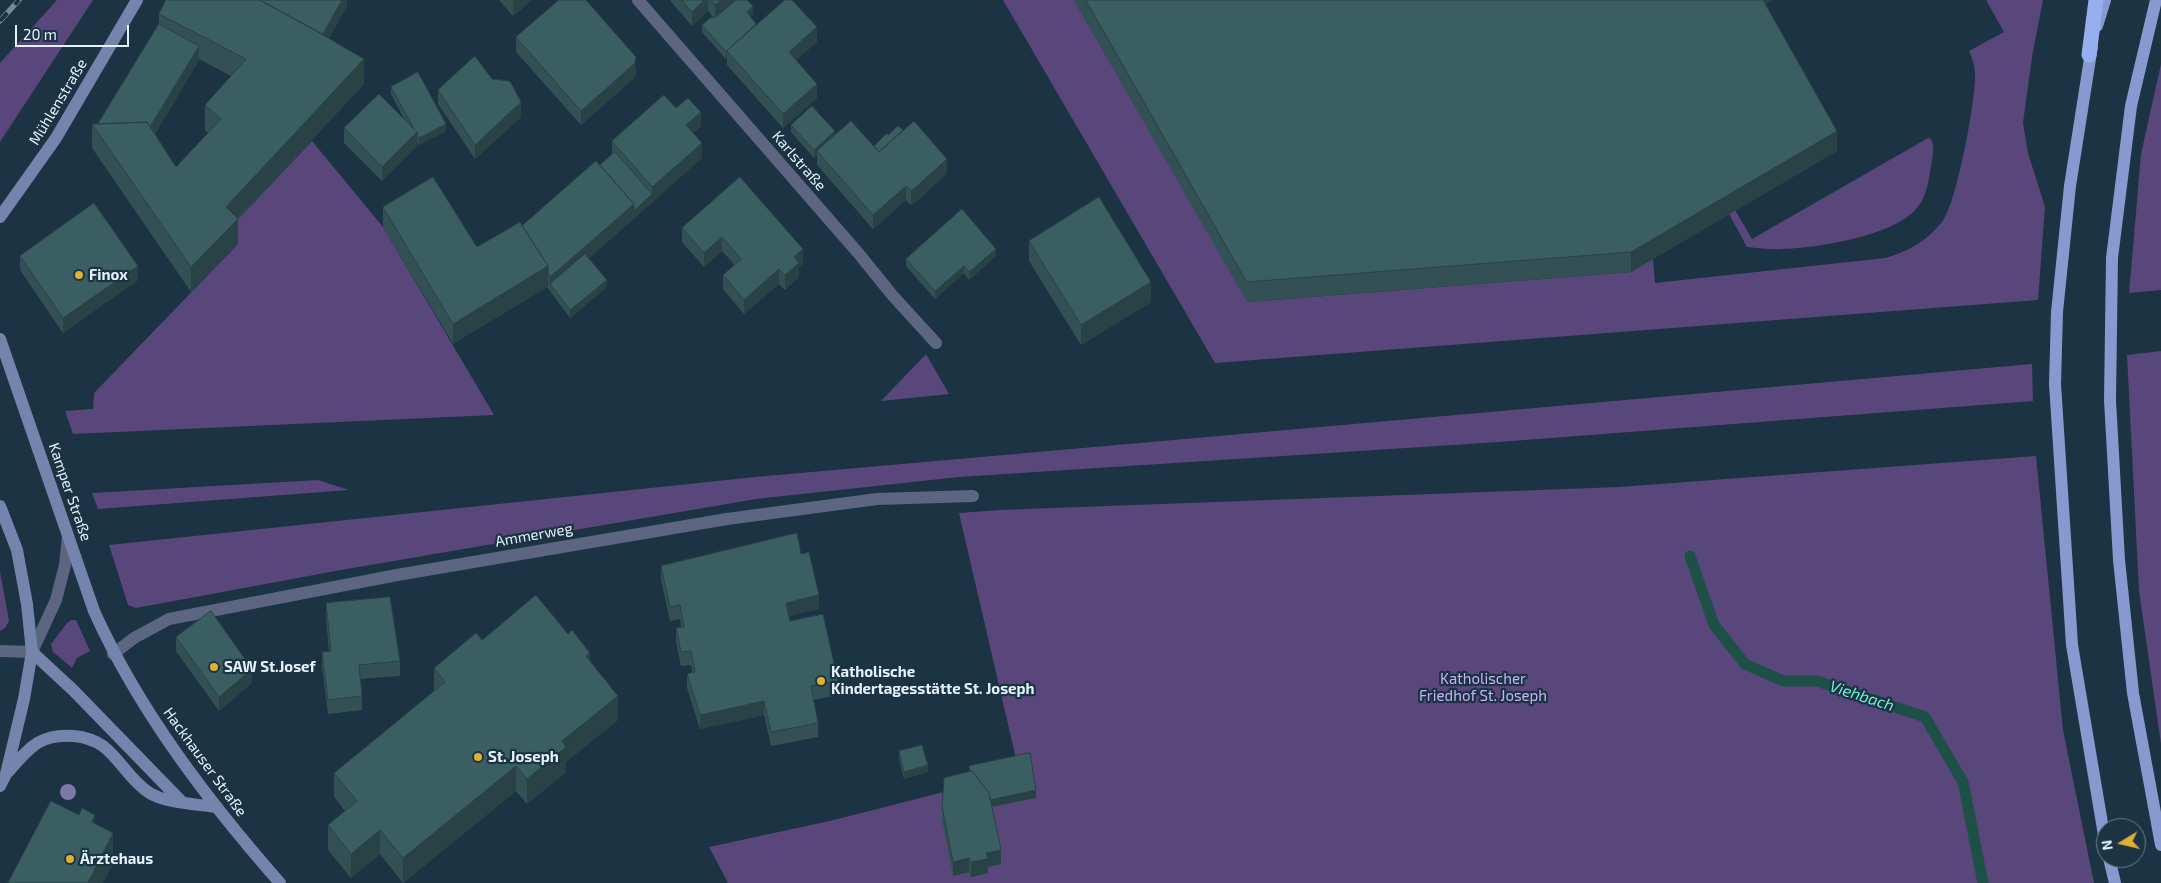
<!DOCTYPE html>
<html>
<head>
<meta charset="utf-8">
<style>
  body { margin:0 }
  #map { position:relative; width:2161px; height:883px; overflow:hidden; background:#1b3343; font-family:"Exo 2",sans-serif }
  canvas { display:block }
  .north { position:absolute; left:2096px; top:818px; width:50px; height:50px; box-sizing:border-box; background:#1b3343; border:1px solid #6b7f8d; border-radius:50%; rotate:261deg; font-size:14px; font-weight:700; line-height:20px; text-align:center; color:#e4f2fc }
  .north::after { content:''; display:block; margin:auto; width:18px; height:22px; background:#dfb034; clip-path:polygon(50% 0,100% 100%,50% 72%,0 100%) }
  .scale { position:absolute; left:15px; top:25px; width:114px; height:22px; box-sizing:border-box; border:2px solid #e4f2fc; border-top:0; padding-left:6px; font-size:15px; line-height:18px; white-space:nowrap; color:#e4f2fc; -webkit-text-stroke:4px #1b3343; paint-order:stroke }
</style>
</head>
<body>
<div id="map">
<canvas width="2161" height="883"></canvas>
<div class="north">N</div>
<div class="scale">20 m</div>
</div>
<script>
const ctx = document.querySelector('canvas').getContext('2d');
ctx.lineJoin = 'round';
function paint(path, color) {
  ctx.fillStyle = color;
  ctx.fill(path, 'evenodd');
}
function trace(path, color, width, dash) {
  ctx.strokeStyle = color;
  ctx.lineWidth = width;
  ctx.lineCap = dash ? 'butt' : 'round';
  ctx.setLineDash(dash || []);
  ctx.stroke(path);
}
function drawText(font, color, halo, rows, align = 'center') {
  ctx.font = font + ' "Exo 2",sans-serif';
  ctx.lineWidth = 4.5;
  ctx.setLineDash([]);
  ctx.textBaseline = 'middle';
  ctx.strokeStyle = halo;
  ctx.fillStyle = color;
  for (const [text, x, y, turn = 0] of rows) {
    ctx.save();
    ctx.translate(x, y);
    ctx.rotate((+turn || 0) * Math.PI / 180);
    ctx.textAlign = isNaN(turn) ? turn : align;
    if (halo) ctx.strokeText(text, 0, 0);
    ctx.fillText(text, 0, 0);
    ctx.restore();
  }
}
paint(new Path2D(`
  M 57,0 L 93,0 L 0,142 L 0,63 Z
  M 1003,0 L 1074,0 L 1248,302 L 1631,272 L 1653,259 L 1655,283 L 1885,258 C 1907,252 1927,241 1942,222 C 1957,203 1975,102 1975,77 C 1975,67 1973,60 1969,51 L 2004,32 L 1986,0 L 2043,0 L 2032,57 L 2023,123 L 2028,153 L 2045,207 L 2038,300 L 1215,363 Z
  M 2161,64 L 2161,290 L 2129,293 L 2141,154 Z
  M 1928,138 L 1931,139 C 1936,149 1931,163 1930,173 C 1928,185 1925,200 1916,209 C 1893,236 1817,248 1782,249 C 1771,250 1759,248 1747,247 L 1729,214 L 1735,210 L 1752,239 Z
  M 312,141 L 383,227 L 494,415 L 73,434 L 65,411 L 93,409 L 94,393 L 238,244 L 226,232 Z
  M 2161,351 L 2161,744 L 2139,591 L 2127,355 Z
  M 926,354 L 949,394 L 881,401 Z
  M 2032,364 L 2033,401 L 1499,442 L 959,477 L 756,499 L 341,570 L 136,608 L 128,605 L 109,545 L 755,477 Z
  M 2036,456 L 2063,730 L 2094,883 L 728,883 L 709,847 L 834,820 L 971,785 L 1017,763 L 959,513 L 999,510 L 1619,487 Z
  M 318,480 L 349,490 L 98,509 L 92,493 Z
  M 0,571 L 9,621 L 5,628 L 0,631 Z
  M 71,620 L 76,620 L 90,651 L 77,658 L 72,668 L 53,652 L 51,644 L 67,623 Z`), '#59467b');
trace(new Path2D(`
  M 1690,556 L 1714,625 L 1745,664 L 1783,681 L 1817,681 L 1925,717 L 1963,782 L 1983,883`), '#1d5147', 11);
trace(new Path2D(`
  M 32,652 L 56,600 L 65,565 L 68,536
  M 113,654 L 134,638 L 169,619 L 397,575 L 727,519 L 877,499 L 973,496`), '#5c6680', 12);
trace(new Path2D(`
  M 638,0 L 859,254 L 893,296 L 936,343
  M 0,651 L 32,652`), '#5c6680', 12);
trace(new Path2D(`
  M 0,217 L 56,138 L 137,0
  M 0,339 L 94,611 C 139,711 208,801 280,883
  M 0,506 L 17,550 L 27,604 L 32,652 L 24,699 L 6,774 L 0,786
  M 32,652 L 73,690 L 182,802
  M 8,772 C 29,748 40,733 74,736 C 85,737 94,740 103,746 C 120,759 130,780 148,792 C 164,803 196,804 215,807`), '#7584ad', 12);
trace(new Path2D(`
  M 2156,0 L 2131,106 L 2112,258 L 2110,400 L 2119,560 L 2133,693 L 2161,845
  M 2097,26 L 2105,0
  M 2092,46 L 2070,186 L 2057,312 L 2055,384 L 2072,645 L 2106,847
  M 2109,858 L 2115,883`), '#879ad0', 12);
trace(new Path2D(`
  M 2089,55 L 2096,0`), '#98afef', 15);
const rail = new Path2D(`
  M 0,21 L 19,0`);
trace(rail, '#768a97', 5.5);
trace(rail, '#1b3343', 4, [11]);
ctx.fillStyle = '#7b79a7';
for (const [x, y] of [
  [68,792]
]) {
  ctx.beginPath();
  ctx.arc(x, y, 8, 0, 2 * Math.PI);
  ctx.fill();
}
paint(new Path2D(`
  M 347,0 L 347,6 L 329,38 L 364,84 L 238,219 L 238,243 L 191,292 L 92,148 L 92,124 L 98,124 L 159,24 L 159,14 ZM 199,59 L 231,76 L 205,105 L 205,130 L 208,133 L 176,167 L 155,134 L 199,60 Z
  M 499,0 L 532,0 L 513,16 Z
  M 670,0 L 747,0 L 753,14 L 750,16 L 756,25 L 817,42 L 796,60 L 817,98 L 783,128 L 727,65 L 727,58 L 726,59 L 702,32 L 702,25 L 713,17 L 708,11 L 692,26 L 672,3 Z
  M 1074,0 L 1772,0 L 1765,4 L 1837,151 L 1631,272 L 1247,302 Z
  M 516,37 L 636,71 L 635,77 L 581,125 L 516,52 Z
  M 391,87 L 446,131 L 419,145 L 417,142 L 417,146 L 382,181 L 344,143 L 344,128 L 405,121 L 391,94 Z
  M 438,90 L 521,117 L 475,159 L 438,104 Z
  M 676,108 L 701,126 L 693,133 L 702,158 L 588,258 L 607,287 L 570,318 L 547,287 L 453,344 L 383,227 L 383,207 L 477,247 L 522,226 L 600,165 L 612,155 L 612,141 Z
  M 791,125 L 835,135 L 874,146 L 888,135 L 947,173 L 917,201 L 911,205 L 906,200 L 873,229 L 817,165 L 817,155 L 814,158 L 791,132 Z
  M 740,177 L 803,263 L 799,267 L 799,277 L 785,290 L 779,284 L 744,314 L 723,289 L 723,275 L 734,265 L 732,262 L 722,251 L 704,267 L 682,242 L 682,228 Z
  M 1029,241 L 1151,302 L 1081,345 L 1029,261 Z
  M 20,256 L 138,280 L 63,333 L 20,270 Z
  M 996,256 L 969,280 L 964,273 L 935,299 L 906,266 L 906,259 Z
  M 801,554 L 819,609 L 789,616 L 790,621 L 838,681 L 838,695 L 813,700 L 818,723 L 818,737 L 771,746 L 764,715 L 700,729 L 687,688 L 687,674 L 692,672 L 691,665 L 681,666 L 676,642 L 676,628 L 681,627 L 680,619 L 670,621 L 661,580 L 661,566 Z
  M 326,603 L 400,661 L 400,676 L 361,679 L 362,696 L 362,710 L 328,714 L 322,666 L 322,652 L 329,652 L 326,617 Z
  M 568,634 L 590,661 L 618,720 L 566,762 L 566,772 L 527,804 L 516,791 L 403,883 L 380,854 L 351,878 L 328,850 L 328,825 L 345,811 L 334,797 L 334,773 L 434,692 L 434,668 L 482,640 Z
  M 176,637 L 252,683 L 219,711 L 176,651 Z
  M 899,751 L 928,772 L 904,779 L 899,758 Z
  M 969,766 L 1036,798 L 992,807 L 1001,864 L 988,867 L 988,873 L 971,877 L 969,872 L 953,876 L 942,820 L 942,806 L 969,772 Z`), '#335155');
paint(new Path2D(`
  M 342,0 L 347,0 L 347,6 L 318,56 L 318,42 Z
  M 515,0 L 532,0 L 513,16 L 513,2 Z
  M 704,0 L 708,0 L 708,11 L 692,26 L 692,12 Z
  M 721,0 L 737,0 L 715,19 L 715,5 Z
  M 1756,0 L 1772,0 L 1756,9 Z
  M 753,6 L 753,14 L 747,19 L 747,12 Z
  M 756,24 L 756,31 L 727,51 L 727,58 L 726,59 L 726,52 Z
  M 817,27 L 817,42 L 789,67 L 789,52 Z
  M 199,46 L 199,60 L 147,147 L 147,132 Z
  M 636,57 L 635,77 L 581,125 L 581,111 Z
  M 364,59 L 364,84 L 236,220 L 238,219 L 238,243 L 191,292 L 191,267 L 226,207 Z
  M 817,84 L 817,98 L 783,128 L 783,114 Z
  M 521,102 L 521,117 L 475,159 L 475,145 Z
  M 701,112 L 701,126 L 686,139 L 686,125 Z
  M 446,124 L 446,131 L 419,145 L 419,138 Z
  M 835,131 L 835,138 L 817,151 L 817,155 L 814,158 L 814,150 Z
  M 1837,131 L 1837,151 L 1631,272 L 1631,252 Z
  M 417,132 L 417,146 L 382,181 L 382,167 Z
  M 702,143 L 702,158 L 634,219 L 554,289 L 550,284 L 550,277 L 634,204 L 652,194 L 652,187 Z
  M 947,159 L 947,173 L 917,201 L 911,205 L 911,191 Z
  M 906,186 L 906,200 L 873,229 L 873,215 Z
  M 722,237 L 722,251 L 704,267 L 704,253 Z
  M 803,249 L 803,263 L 799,267 L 799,277 L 785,290 L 785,275 L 794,257 Z
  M 996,249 L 996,256 L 969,280 L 969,272 Z
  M 138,266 L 138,280 L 63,333 L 63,318 Z
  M 548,266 L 548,286 L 453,344 L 453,324 Z
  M 964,266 L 964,273 L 935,299 L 935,291 Z
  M 779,269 L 779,284 L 744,314 L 744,300 Z
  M 607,280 L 607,287 L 570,318 L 570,310 Z
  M 1151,282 L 1151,302 L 1081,345 L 1081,325 Z
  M 819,595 L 819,609 L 786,617 L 786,603 Z
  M 590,653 L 590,677 L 586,656 Z
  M 252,669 L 252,683 L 219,711 L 219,697 Z
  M 618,696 L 618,720 L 566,762 L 566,772 L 527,804 L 527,779 L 562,741 Z
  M 764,701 L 764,715 L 700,729 L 700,715 Z
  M 928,765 L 928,772 L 904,779 L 904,772 Z
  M 516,766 L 516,791 L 403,883 L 403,858 Z
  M 1036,790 L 1036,798 L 989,807 L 989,800 Z
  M 95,815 L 95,846 L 92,822 Z
  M 380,830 L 380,854 L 351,878 L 351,854 Z
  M 113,833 L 113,864 L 103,883 L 88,883 Z
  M 1001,850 L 1001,864 L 988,867 L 988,873 L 971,877 L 971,862 L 986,853 Z
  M 969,858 L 969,872 L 953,876 L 953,862 Z`), '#294245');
const building = new Path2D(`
  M 166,0 L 260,0 L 318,32 L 364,59 L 226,207 L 238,219 L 191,267 L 92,124 L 147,122 L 176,167 L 221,119 L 205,105 L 246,59 L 159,14 Z
  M 260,0 L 342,0 L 323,34 Z
  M 559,0 L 586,0 L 636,57 L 635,63 L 581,111 L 516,37 Z
  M 682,0 L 704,0 L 692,12 Z
  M 711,0 L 721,0 L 715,5 Z
  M 736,0 L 747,0 L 753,6 L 747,12 L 756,24 L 726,52 L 702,25 L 710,18 L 716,17 Z
  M 785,0 L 792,0 L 817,27 L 789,52 L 817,84 L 783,114 L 727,51 Z
  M 1086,0 L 1763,0 L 1837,131 L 1631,252 L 1247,282 Z
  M 159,24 L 199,46 L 150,127 L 147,122 L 98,124 Z
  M 475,56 L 492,79 L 510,81 L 521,102 L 475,145 L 438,90 Z
  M 418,72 L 446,124 L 419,138 L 417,135 L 417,132 L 414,129 L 391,87 Z
  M 379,94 L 417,132 L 382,167 L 344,128 Z
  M 664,95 L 676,108 L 688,98 L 701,112 L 686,125 L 702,143 L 652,187 L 612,141 Z
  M 812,106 L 835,131 L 814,150 L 791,125 Z
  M 851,121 L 879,152 L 914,121 L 947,159 L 917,186 L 911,191 L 906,186 L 873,215 L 817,151 Z
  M 898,126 L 903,130 L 879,152 L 874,146 L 887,133 L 888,135 Z
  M 615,152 L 652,194 L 634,211 L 634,204 L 600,165 Z
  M 596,161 L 634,204 L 550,277 L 548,273 L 548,266 L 522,226 Z
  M 433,177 L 477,247 L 520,222 L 548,266 L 453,324 L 383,207 Z
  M 740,177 L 803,249 L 794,257 L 799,263 L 785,275 L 779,269 L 744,300 L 723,275 L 741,259 L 732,248 L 722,237 L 704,253 L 682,228 Z
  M 1099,197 L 1151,282 L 1081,325 L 1029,241 Z
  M 94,203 L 138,266 L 63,318 L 20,256 Z
  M 962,209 L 996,249 L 969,272 L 964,266 L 935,291 L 906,259 Z
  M 585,254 L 607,280 L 570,310 L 550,284 Z
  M 797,533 L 801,554 L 809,552 L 819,595 L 786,603 L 790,621 L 823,614 L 838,681 L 811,686 L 818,723 L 771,732 L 764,701 L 700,715 L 687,674 L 695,672 L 691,651 L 681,652 L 676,628 L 684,627 L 680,605 L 670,607 L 661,566 Z
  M 536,595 L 568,634 L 572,630 L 590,653 L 586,656 L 618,696 L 562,741 L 566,747 L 527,779 L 516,766 L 403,858 L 380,830 L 351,854 L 328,825 L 357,801 L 334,773 L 445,682 L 434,668 L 476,633 L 482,640 Z
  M 390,597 L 400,661 L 359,665 L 362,696 L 328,700 L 322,652 L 331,651 L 326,603 Z
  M 211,611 L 252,669 L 219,697 L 176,637 Z
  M 922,745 L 928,765 L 904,772 L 899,751 Z
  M 1030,753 L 1036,790 L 990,800 L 989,793 L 972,771 L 970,771 L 969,766 Z
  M 972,771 L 989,793 L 1001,850 L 986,853 L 988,859 L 971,862 L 969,858 L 953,862 L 942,806 L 944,778 Z
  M 51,801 L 79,815 L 82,808 L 95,815 L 92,822 L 113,833 L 88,883 L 8,883 Z`);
paint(building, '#3b5e63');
trace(building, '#294245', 1);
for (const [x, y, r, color] of [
  [79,275,5,"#dfb034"],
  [214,667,5,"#dfb034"],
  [821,681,5,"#dfb034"],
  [478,757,5,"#dfb034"],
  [70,859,5,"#dfb034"]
]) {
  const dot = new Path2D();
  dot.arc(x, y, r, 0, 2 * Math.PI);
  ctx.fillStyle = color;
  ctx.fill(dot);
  trace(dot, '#1b3343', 2);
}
drawText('15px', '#e4f2fc', '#1b3343', [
  ["Mühlenstraße",58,102,-59],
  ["Karlstraße",799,161,49],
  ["Kamper Straße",70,492,71],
  ["Ammerweg",534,535,-10],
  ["Hackhauser Straße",205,762,54]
]);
drawText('bold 15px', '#e4f2fc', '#1b3343', [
  ["Finox",89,275],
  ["SAW St.Josef",224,667],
  ["Katholische",831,672],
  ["Kindertagesstätte St. Joseph",831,689],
  ["St. Joseph",488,757],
  ["Ärztehaus",80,859]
], 'left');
drawText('15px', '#cab2f9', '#1b3343', [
  ["Katholischer",1483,679],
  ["Friedhof St. Joseph",1483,696]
]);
drawText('italic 16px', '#6df6da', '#1b3343', [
  ["Viehbach",1862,696,18]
]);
</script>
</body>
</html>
